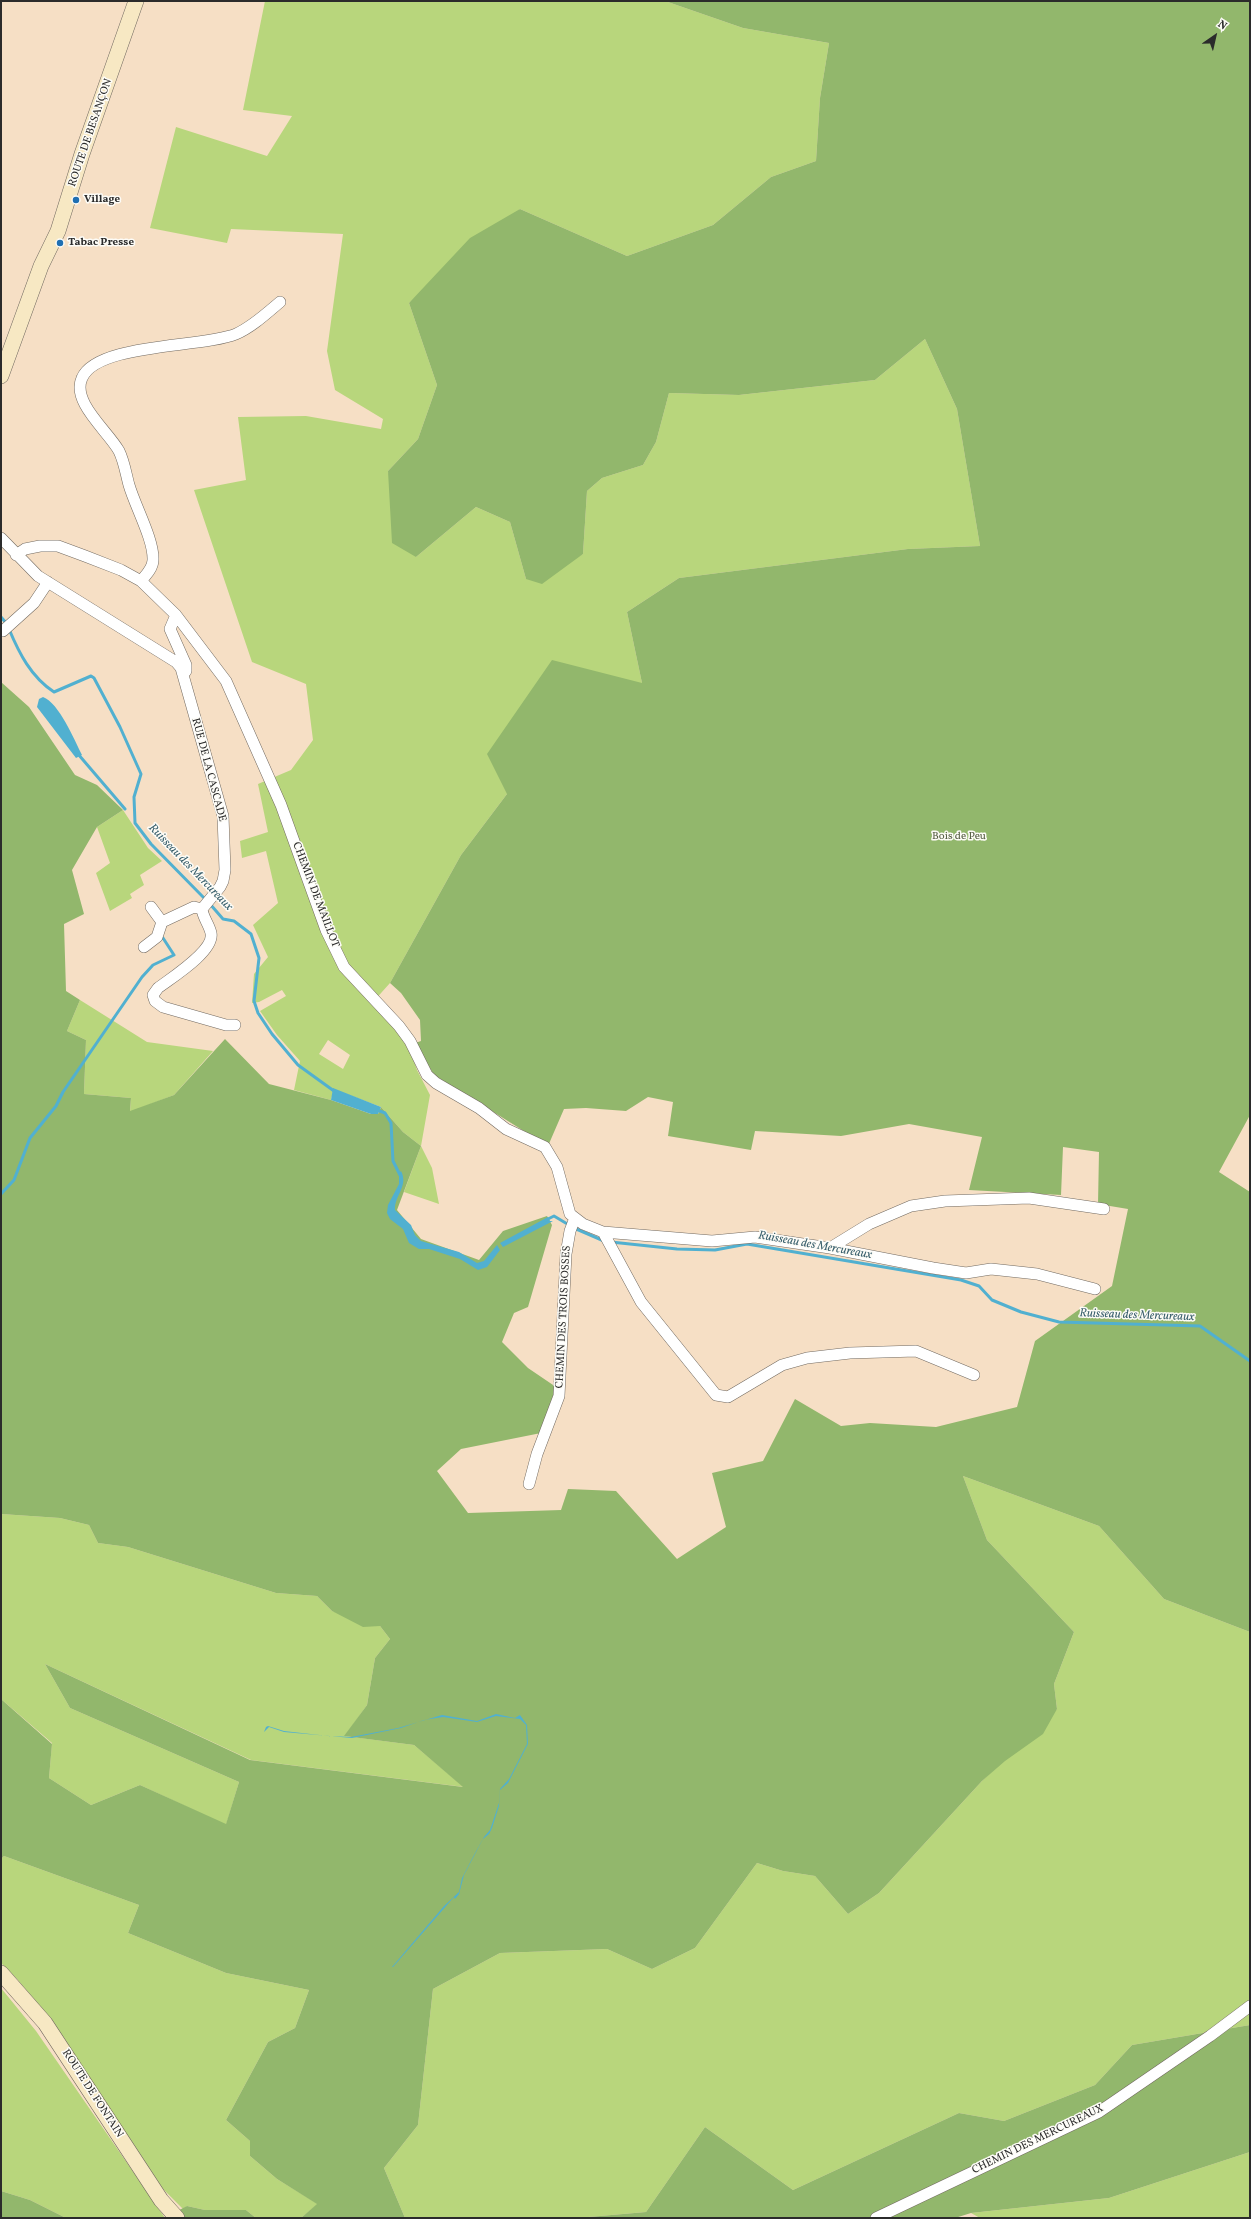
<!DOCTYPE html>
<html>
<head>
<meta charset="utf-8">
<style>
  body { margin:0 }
  #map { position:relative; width:1251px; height:2219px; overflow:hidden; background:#f6dfc5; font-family:Vollkorn,serif }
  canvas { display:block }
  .frame { position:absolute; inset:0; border:2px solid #2b2b2b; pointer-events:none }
  .north { position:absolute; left:1195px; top:16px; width:40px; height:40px; -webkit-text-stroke:3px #fdfcf7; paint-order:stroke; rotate:34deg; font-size:11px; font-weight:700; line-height:16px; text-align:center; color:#2b2b2b }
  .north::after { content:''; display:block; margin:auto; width:14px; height:18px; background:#2b2b2b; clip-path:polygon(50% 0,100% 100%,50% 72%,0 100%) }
</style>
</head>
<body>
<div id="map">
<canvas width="1251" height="2219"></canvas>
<div class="frame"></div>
<div class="north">N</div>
</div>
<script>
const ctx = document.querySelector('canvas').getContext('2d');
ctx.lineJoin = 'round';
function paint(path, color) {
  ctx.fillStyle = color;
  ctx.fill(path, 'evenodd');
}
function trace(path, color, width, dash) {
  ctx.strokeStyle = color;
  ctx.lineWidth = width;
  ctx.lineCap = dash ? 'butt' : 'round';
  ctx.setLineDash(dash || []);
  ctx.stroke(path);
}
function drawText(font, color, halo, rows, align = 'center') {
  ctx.font = font + ' Vollkorn,serif';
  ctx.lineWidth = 3;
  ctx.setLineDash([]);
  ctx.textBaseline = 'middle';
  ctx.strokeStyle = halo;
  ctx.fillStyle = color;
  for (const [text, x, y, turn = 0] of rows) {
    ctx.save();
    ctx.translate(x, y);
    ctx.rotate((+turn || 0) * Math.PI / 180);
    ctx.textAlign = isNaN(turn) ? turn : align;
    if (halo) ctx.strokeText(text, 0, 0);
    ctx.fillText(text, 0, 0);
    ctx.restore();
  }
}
paint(new Path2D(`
  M 265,1 L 665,1 L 743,28 L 829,43 L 820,98 L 816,161 L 771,177 L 713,225 L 627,256 L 520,209 L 409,303 L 437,385 L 418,439 L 388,471 L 416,557 L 476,507 L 510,522 L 526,579 L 583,554 L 587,491 L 602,478 L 643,465 L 656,442 L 669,393 L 739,395 L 875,380 L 925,339 L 957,409 L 980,546 L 908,549 L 679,578 L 627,612 L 642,683 L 507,794 L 461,855 L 390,983 L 373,1002 L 409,1046 L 417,1070 L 430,1095 L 421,1146 L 432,1168 L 439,1204 L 404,1192 L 421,1146 L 403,1132 L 381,1107 L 336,1090 L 333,1092 L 331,1100 L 294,1090 L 300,1061 L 277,1035 L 260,1011 L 286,996 L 282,990 L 259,1002 L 252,1003 L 254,974 L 268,957 L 253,925 L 278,903 L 266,851 L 242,858 L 240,841 L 268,832 L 258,784 L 291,770 L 313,740 L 306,684 L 252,662 L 194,490 L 246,480 L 238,417 L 306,416 L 381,429 L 383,419 L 335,390 L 327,351 L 343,234 L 231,229 L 227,243 L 150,228 L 176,127 L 267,156 L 292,116 L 243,110 ZM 328,1040 L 350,1055 L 343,1069 L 319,1054 Z
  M 123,810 L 148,848 L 162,861 L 140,875 L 144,885 L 130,894 L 132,898 L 110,911 L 96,873 L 110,863 L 97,827 Z
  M 80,1000 L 147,1042 L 213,1051 L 174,1095 L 130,1112 L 131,1098 L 84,1094 L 86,1040 L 67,1031 Z
  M 963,1476 L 1099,1526 L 1164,1599 L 1250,1632 L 1250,2025 L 1132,2045 L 1095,2085 L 1004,2121 L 959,2113 L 793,2190 L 705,2127 L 646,2212 L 577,2218 L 405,2218 L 384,2168 L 418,2125 L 433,1989 L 500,1953 L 607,1949 L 652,1969 L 695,1948 L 757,1863 L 783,1871 L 815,1876 L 848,1914 L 879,1893 L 982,1781 L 1057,1709 L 1054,1684 L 1074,1632 L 987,1540 Z
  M 1,1514 L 60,1518 L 89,1525 L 98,1543 L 128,1547 L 276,1593 L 317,1596 L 332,1611 L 380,1626 L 390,1639 L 375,1658 L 367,1705 L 345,1736 L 414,1745 L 464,1787 L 251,1760 L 45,1664 L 70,1708 L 239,1782 L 226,1825 L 140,1785 L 91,1805 L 49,1778 L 52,1743 L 1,1699 Z
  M 4,1856 L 139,1905 L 128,1933 L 226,1973 L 309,1990 L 295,2028 L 268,2042 L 226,2120 L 250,2141 L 250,2156 L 277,2179 L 318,2204 L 301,2218 L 256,2218 L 246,2210 L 205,2210 L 187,2206 L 183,2209 L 162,2188 L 52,2021 L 17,1979 L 1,1963 L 1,1859 Z
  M 1,1988 L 36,2031 L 165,2218 L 66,2218 L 30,2200 L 1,2191 Z
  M 1250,2152 L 1250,2218 L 980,2218 L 971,2213 L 1109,2198 Z`), '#b8d67c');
paint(new Path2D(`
  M 665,1 L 1250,1 L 1250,1115 L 1219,1172 L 1250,1192 L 1250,1632 L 1164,1599 L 1099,1526 L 963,1476 L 987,1540 L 1074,1632 L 1054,1684 L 1057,1709 L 1043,1734 L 1005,1761 L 982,1781 L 879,1893 L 848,1914 L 815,1876 L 783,1871 L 757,1863 L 695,1948 L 652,1969 L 607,1949 L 500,1953 L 433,1989 L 418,2125 L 384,2168 L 405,2218 L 301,2218 L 317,2204 L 277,2179 L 250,2156 L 250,2141 L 226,2120 L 268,2042 L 295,2028 L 309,1990 L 226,1973 L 128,1933 L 139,1905 L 4,1856 L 1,1859 L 1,1699 L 52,1744 L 49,1778 L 91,1805 L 140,1785 L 226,1824 L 239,1782 L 70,1708 L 45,1664 L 250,1760 L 463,1787 L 414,1745 L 344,1736 L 367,1705 L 375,1658 L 390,1639 L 380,1626 L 363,1627 L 332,1611 L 317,1596 L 276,1593 L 128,1547 L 98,1543 L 89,1525 L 60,1518 L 1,1514 L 1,682 L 29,707 L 75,775 L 97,785 L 123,810 L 97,827 L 72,870 L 84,914 L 64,924 L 66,991 L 80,1000 L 67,1031 L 86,1040 L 84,1094 L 131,1098 L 130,1111 L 174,1095 L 225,1039 L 269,1084 L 331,1100 L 371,1114 L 378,1114 L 381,1107 L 403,1132 L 421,1146 L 397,1210 L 421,1239 L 479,1260 L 503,1231 L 547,1216 L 552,1225 L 528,1307 L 514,1313 L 502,1342 L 528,1368 L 556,1387 L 541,1433 L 461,1449 L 437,1471 L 468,1513 L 561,1510 L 568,1489 L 616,1491 L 677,1559 L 726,1527 L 712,1473 L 763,1461 L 795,1399 L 841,1426 L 870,1423 L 936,1427 L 1017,1407 L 1035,1341 L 1112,1286 L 1128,1209 L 1098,1204 L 1099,1152 L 1063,1147 L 1061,1195 L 969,1190 L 982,1137 L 909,1124 L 841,1136 L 755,1131 L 751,1150 L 668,1136 L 673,1102 L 648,1097 L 626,1111 L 586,1108 L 564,1109 L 548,1146 L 434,1075 L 415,1043 L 421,1041 L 420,1020 L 401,993 L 390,983 L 461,855 L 507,794 L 487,754 L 552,660 L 642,683 L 627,612 L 679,578 L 908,549 L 980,546 L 957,409 L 925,339 L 875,380 L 739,395 L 669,393 L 656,442 L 643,465 L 602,478 L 587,491 L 583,554 L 542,584 L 526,579 L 510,522 L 476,507 L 416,557 L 392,543 L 388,471 L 418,439 L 437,385 L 409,303 L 470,238 L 520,209 L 627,256 L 713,225 L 771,177 L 816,161 L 820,98 L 829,43 L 743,28 Z
  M 1250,2025 L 1250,2152 L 1109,2198 L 971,2213 L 955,2218 L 577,2218 L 646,2212 L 705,2127 L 793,2190 L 959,2113 L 1004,2121 L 1095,2085 L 1132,2045 Z
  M 1,2191 L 30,2200 L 66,2218 L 1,2218 Z
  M 187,2206 L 205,2210 L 246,2210 L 256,2218 L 164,2218 Z`), '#92b76c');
paint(new Path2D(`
  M 43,697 C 59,703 74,739 82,755 L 76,758 L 37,707 L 39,699 Z
  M 333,1088 L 381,1107 L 378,1114 L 371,1114 L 331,1100 Z
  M 401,1171 C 409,1186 394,1196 395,1210 L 411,1225 L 415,1235 L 421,1241 L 459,1252 L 477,1263 L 484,1261 L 497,1245 L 500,1250 L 487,1267 L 478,1270 L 460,1259 L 429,1249 L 419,1249 L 409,1243 L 403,1229 L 390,1219 L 387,1213 L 388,1205 L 399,1184 L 399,1173 Z
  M 548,1217 L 550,1221 L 553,1221 L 503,1247 L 500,1243 Z
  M 496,1714 L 515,1718 L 520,1715 L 527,1725 L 528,1744 L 508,1783 L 500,1790 L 499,1806 L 492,1828 L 489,1834 L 483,1839 L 464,1875 L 459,1894 L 455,1899 L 454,1897 L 393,1967 L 392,1967 L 444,1906 L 459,1892 L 462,1878 L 474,1855 L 484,1837 L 490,1830 L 499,1803 L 500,1789 L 509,1779 L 527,1744 L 526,1725 L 520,1719 L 496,1716 L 477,1722 L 443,1717 L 424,1720 L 401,1728 L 352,1738 L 284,1732 L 269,1727 L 264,1732 L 266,1727 L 268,1726 L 284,1731 L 328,1736 L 351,1737 L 398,1728 L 442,1715 L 477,1721 Z`), '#51b0d0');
trace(new Path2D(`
  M 1,617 L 7,624
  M 9,629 C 19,653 31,677 54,692 L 91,676 L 94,678 L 120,727 L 141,774 L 134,797 L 135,823 L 151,844 L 206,900
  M 78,754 L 125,809
  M 210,904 L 223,919 L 234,921 L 251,934 L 259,958 L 254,1001 L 258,1013 L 272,1034 L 298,1065 L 334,1091
  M 377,1110 L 385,1113 L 391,1123 L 393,1161 L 400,1175
  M 1,1194 L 14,1180 L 30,1138 L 56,1106 L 63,1092 L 142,977 L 153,965 L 174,955 L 163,938
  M 546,1220 L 554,1216 L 569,1225
  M 574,1228 L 604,1241
  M 611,1242 L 677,1249 L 715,1250 L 747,1244 L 961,1280 L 979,1286 L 992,1300 L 1021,1312 L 1059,1322 L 1200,1326 L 1250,1361`), '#51b0d0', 3);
const street = new Path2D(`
  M 1,538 L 38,576 L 176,662 L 181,668 L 223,816 L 225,870 L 223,881 L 220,887 L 202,909 C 203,918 209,924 211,933 C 215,951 171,978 158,988 L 153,995 L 155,1001 L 163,1007 L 226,1025 L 235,1025
  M 16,555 L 25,549 L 40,546 L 58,546 L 85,556 L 121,570 L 141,581 L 176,615 L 226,681 L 281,805 L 326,930 L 344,967 L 399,1026 L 410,1041 L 427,1075 L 436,1083 L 479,1108 L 506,1129 L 545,1147 L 557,1167 L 570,1214 L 583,1224 L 603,1232 L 712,1241 L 755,1237 L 830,1248 L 933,1268 L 966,1273 L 991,1269 L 1037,1274 L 1095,1289
  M 141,581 C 146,575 153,568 153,560 C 154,540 135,506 129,485 C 126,474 124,461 119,451 C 108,431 71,402 82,378 C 97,343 202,348 236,334 C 252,327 267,313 280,302
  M 176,615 L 170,629 L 186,665 L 186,671
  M 3,631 L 34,603 L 48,582
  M 151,907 L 162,922
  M 144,947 L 157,937 L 162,922 L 194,907 L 202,909
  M 603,1232 L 641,1302 L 716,1395 L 728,1397 L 782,1365 L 807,1358 L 850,1353 L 916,1351 L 974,1375
  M 830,1248 L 869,1224 L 911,1206 L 945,1201 L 1029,1198 L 1104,1209
  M 529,1484 L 537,1454 L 559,1396 L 566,1254 L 570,1231 L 575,1218
  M 876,2218 L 1099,2112 L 1210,2036 L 1250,2006`);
const secondary = new Path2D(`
  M 1,376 L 41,266 L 58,231 L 82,154 L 136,1
  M 1,1973 L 45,2023 L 161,2200 L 177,2218`);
trace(street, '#726a61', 12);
trace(secondary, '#726a61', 16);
trace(street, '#fff', 11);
trace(secondary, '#f7e8c3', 15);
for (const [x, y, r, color] of [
  [76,200,4,"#1f6fb2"],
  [60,243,4,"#1f6fb2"]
]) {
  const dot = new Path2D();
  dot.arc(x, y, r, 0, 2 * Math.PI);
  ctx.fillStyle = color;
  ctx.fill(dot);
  trace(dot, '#fdfcf7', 1.5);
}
drawText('11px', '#2b2b2b', '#fdfcf7', [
  ["ROUTE DE BESANÇON",91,133,-71],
  ["RUE DE LA CASCADE",208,770,75],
  ["CHEMIN DE MAILLOT",315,895,69],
  ["CHEMIN DES TROIS BOSSES",564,1317,-87],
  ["ROUTE DE FONTAIN",92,2094,57],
  ["CHEMIN DES MERCUREAUX",1038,2140,-26]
]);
drawText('bold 11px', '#2b2b2b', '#fdfcf7', [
  ["Village",84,200],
  ["Tabac Presse",68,243]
], 'left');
drawText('11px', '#555e43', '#fdfcf7', [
  ["Bois de Peu",959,837]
]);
drawText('italic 12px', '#3a606d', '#fdfcf7', [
  ["Ruisseau des Mercureaux",190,868,46],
  ["Ruisseau des Mercureaux",815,1246,10],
  ["Ruisseau des Mercureaux",1137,1316,2]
]);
</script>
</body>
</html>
